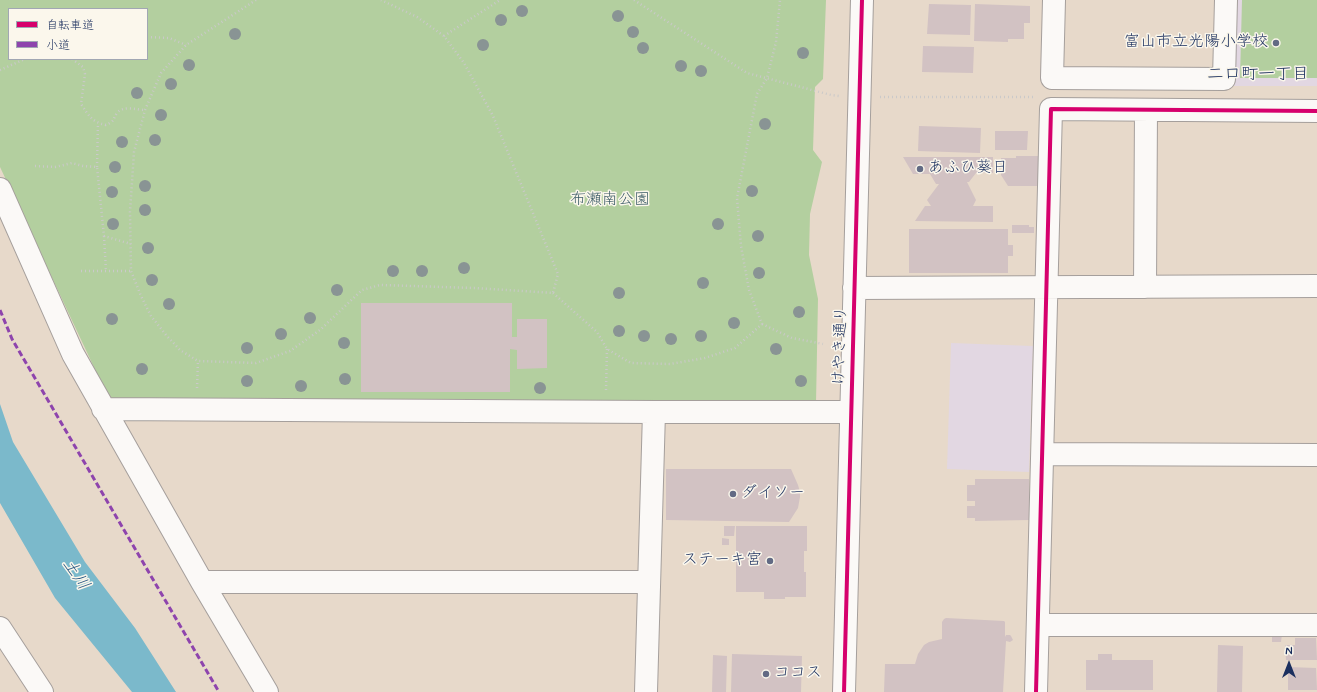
<!DOCTYPE html>
<html>
<head>
<meta charset="utf-8">
<style>
  body { margin:0 }
  #map { position:relative; width:1317px; height:692px; overflow:hidden; background:#e7d9ca; font-family:Mynerve,"Klee One",sans-serif }
  canvas { display:block }
  .legend { position:absolute; left:8px; top:8px; width:140px; height:52px; box-sizing:border-box; background:#fbf7ec; border:1px solid #a1a7b3; margin:0; padding:5px 7px; list-style:none; font-size:12px; color:#1b2f5e }
  .legend li { display:flex; align-items:center; gap:8px; height:20px }
  .legend b { width:20px; border:1px solid #a1a7b3 }
  .north { position:absolute; left:1269px; top:644px; width:40px; height:40px; -webkit-text-stroke:3px #fbf7ec; paint-order:stroke; rotate:0deg; font-size:11px; font-weight:700; line-height:16px; text-align:center; color:#1b2f5e }
  .north::after { content:''; display:block; margin:auto; width:14px; height:18px; background:#1b2f5e; clip-path:polygon(50% 0,100% 100%,50% 72%,0 100%) }
</style>
</head>
<body>
<div id="map">
<canvas width="1317" height="692"></canvas>
<ul class="legend">
<li><b style="height:5px;background:#d6006c"></b>自転車道</li>
<li><b style="height:5px;background:#8e44ad"></b>小道</li>
</ul>
<div class="north">N</div>
</div>
<script>
const ctx = document.querySelector('canvas').getContext('2d');
ctx.lineJoin = 'round';
function paint(path, color) {
  ctx.fillStyle = color;
  ctx.fill(path, 'evenodd');
}
function trace(path, color, width, dash) {
  ctx.strokeStyle = color;
  ctx.lineWidth = width;
  ctx.lineCap = dash ? 'butt' : 'round';
  ctx.setLineDash(dash || []);
  ctx.stroke(path);
}
function drawText(font, color, halo, rows, align = 'center') {
  ctx.font = font + ' Mynerve,"Klee One",sans-serif';
  ctx.lineWidth = 3;
  ctx.setLineDash([]);
  ctx.textBaseline = 'middle';
  ctx.strokeStyle = halo;
  ctx.fillStyle = color;
  for (const [text, x, y, turn = 0] of rows) {
    ctx.save();
    ctx.translate(x, y);
    ctx.rotate((+turn || 0) * Math.PI / 180);
    ctx.textAlign = isNaN(turn) ? turn : align;
    if (halo) ctx.strokeText(text, 0, 0);
    ctx.fillText(text, 0, 0);
    ctx.restore();
  }
}
paint(new Path2D(`
  M 1236,0 L 1317,0 L 1317,86 L 1234,86 Z
  M 951,343 L 1033,346 L 1029,472 L 947,469 Z`), '#e2d7e2');
paint(new Path2D(`
  M 0,0 L 826,0 L 823,79 L 815,87 L 813,150 L 822,162 L 810,214 L 809,255 L 818,299 L 816,403 L 109,399 L 107,395 L 0,167 ZM 9,9 L 147,9 L 147,59 L 9,59 Z
  M 1242,0 L 1317,0 L 1317,78 L 1240,78 Z`), '#b3cf9f');
paint(new Path2D(`
  M 0,404 L 13,442 L 85,562 L 135,628 L 176,692 L 132,692 L 55,598 L 0,503 Z`), '#7bb9cb');
paint(new Path2D(`
  M 929,4 L 971,5 L 970,35 L 927,34 Z
  M 975,4 L 1030,6 L 1030,23 L 1024,23 L 1024,39 L 1008,39 L 1008,42 L 974,41 Z
  M 923,46 L 974,47 L 973,73 L 922,72 Z
  M 919,126 L 981,128 L 980,153 L 918,151 Z
  M 995,131 L 1028,131 L 1027,150 L 995,150 Z
  M 1016,156 L 1038,156 L 1038,186 L 1008,186 L 1001,175 L 1001,158 L 1016,158 Z
  M 903,157 L 993,157 L 993,173 L 976,173 L 969,182 L 967,182 L 976,200 L 973,206 L 993,206 L 993,222 L 915,221 L 925,206 L 931,206 L 927,200 L 939,184 L 936,184 L 930,174 L 913,174 Z
  M 1012,225 L 1029,225 L 1029,227 L 1034,227 L 1034,233 L 1012,233 Z
  M 909,229 L 1008,229 L 1008,245 L 1013,245 L 1013,256 L 1008,256 L 1008,273 L 909,273 Z
  M 361,303 L 512,303 L 512,337 L 517,337 L 517,319 L 547,319 L 547,368 L 517,369 L 517,350 L 510,349 L 510,392 L 361,392 Z
  M 666,469 L 791,469 L 798,485 L 800,492 L 800,497 L 798,508 L 789,522 L 666,520 Z
  M 975,479 L 1029,479 L 1029,520 L 975,521 L 975,518 L 967,518 L 967,506 L 975,506 L 975,501 L 967,501 L 967,485 L 975,485 Z
  M 724,526 L 735,526 L 734,536 L 724,536 Z
  M 736,526 L 807,526 L 807,551 L 804,551 L 804,572 L 806,572 L 806,597 L 785,597 L 785,599 L 764,599 L 764,592 L 736,592 Z
  M 722,538 L 729,539 L 729,545 L 722,545 Z
  M 946,618 L 1004,621 L 1005,622 L 1005,637 L 1006,635 L 1010,635 L 1011,636 L 1013,640 L 1010,642 L 1006,641 L 1003,692 L 884,692 L 885,664 L 915,664 L 918,654 L 924,645 L 929,642 L 942,639 L 942,622 L 944,619 Z
  M 1272,634 L 1282,634 L 1281,642 L 1272,642 Z
  M 1295,638 L 1316,638 L 1317,660 L 1286,660 L 1285,645 L 1295,645 Z
  M 1218,645 L 1243,646 L 1242,692 L 1217,692 Z
  M 732,654 L 802,656 L 801,692 L 731,692 Z
  M 1098,654 L 1112,654 L 1112,660 L 1153,660 L 1153,690 L 1086,690 L 1086,660 L 1098,660 Z
  M 713,655 L 727,656 L 726,692 L 712,692 Z
  M 1288,667 L 1316,668 L 1317,690 L 1288,690 Z`), '#d2c2c3');
const minor = new Path2D(`
  M 1054,0 L 1052,78 L 1224,79 L 1226,0
  M 0,189 L 73,354 L 202,582 L 267,692
  M 1145,287 L 1146,110
  M 854,288 L 1317,286
  M 103,409 L 654,412
  M 1043,454 L 1317,455
  M 202,582 L 649,582
  M 1038,625 L 1317,625
  M 0,628 L 42,692
  M 646,692 L 654,412 L 851,412
  M 844,692 L 862,0
  M 1036,692 L 1051,109 L 1317,111`);
trace(minor, '#a59f9c', 24);
trace(new Path2D(`
  M 256,0 L 186,45 L 161,73 L 145,110 L 134,152 L 130,212 L 131,271 L 141,296 L 151,316 L 166,335 L 180,350 L 198,361 L 256,363 L 290,351 L 320,330 L 362,290 L 380,285 L 474,288 L 553,293 L 558,274 L 493,116 L 464,63 L 444,36 L 417,17 L 381,0
  M 634,0 L 747,73 L 831,95 L 839,96
  M 444,36 L 500,0
  M 147,37 L 169,38 L 186,45
  M 72,59 L 83,67 L 85,74 L 81,104 C 89,116 92,122 106,125 C 116,120 112,120 117,113 C 123,105 137,110 145,110
  M 0,70 L 25,59
  M 880,97 L 1035,97
  M 35,166 L 55,167 L 72,163 L 83,166 L 97,167 L 104,236 L 131,244
  M 97,167 L 98,123
  M 104,236 L 106,271
  M 81,271 L 131,271
  M 553,293 L 597,332 L 607,349 L 631,363 L 670,364 L 705,358 L 735,348 L 762,324 L 749,290 L 741,246 L 737,198 L 757,94 L 767,78 L 776,42 L 780,0
  M 762,324 L 792,338 L 823,344
  M 197,388 L 198,361
  M 606,390 L 607,349`), '#cac9c9', 2.5, [1, 3]);
trace(minor, '#fbf9f7', 22);
trace(new Path2D(`
  M 0,310 L 12,339 L 219,692`), '#8e44ad', 3, [6, 3]);
trace(new Path2D(`
  M 844,692 L 862,0
  M 1036,692 L 1051,109 L 1317,111`), '#d6006c', 4);
ctx.fillStyle = '#899494';
for (const [x, y] of [
  [522,11],
  [618,16],
  [501,20],
  [633,32],
  [235,34],
  [483,45],
  [643,48],
  [803,53],
  [189,65],
  [681,66],
  [701,71],
  [171,84],
  [137,93],
  [161,115],
  [765,124],
  [155,140],
  [122,142],
  [115,167],
  [145,186],
  [752,191],
  [112,192],
  [145,210],
  [113,224],
  [718,224],
  [758,236],
  [148,248],
  [464,268],
  [393,271],
  [422,271],
  [759,273],
  [152,280],
  [703,283],
  [337,290],
  [619,293],
  [169,304],
  [799,312],
  [310,318],
  [112,319],
  [734,323],
  [619,331],
  [281,334],
  [644,336],
  [701,336],
  [671,339],
  [344,343],
  [247,348],
  [776,349],
  [142,369],
  [345,379],
  [247,381],
  [801,381],
  [301,386],
  [540,388]
]) {
  ctx.beginPath();
  ctx.arc(x, y, 6, 0, 2 * Math.PI);
  ctx.fill();
}
for (const [x, y, r, color] of [
  [1276,43,4,"#626a84"],
  [920,169,4,"#626a84"],
  [733,494,4,"#626a84"],
  [770,561,4,"#626a84"],
  [766,674,4,"#626a84"]
]) {
  const dot = new Path2D();
  dot.arc(x, y, r, 0, 2 * Math.PI);
  ctx.fillStyle = color;
  ctx.fill(dot);
  trace(dot, '#fbf7ec', 1.5);
}
drawText('16px', '#1b2f5e', '#fbf7ec', [
  ["富山市立光陽小学校",1268,43,"right"],
  ["あふひ葵日",928,169],
  ["ダイソー",741,494],
  ["ステーキ宮",762,561,"right"],
  ["ココス",774,674]
], 'left');
drawText('16px', '#3c5c67', '#fbf7ec', [
  ["布瀬南公園",610,201]
]);
drawText('16px', '#1b2f5e', '#fbf7ec', [
  ["けやき通り",841,346,-88]
]);
drawText('17px', '#1b2f5e', '#fbf7ec', [
  ["二口町一丁目",1258,75]
]);
drawText('italic 17px', '#2c5a84', '#fbf7ec', [
  ["土川",75,575,56]
]);
</script>
</body>
</html>
